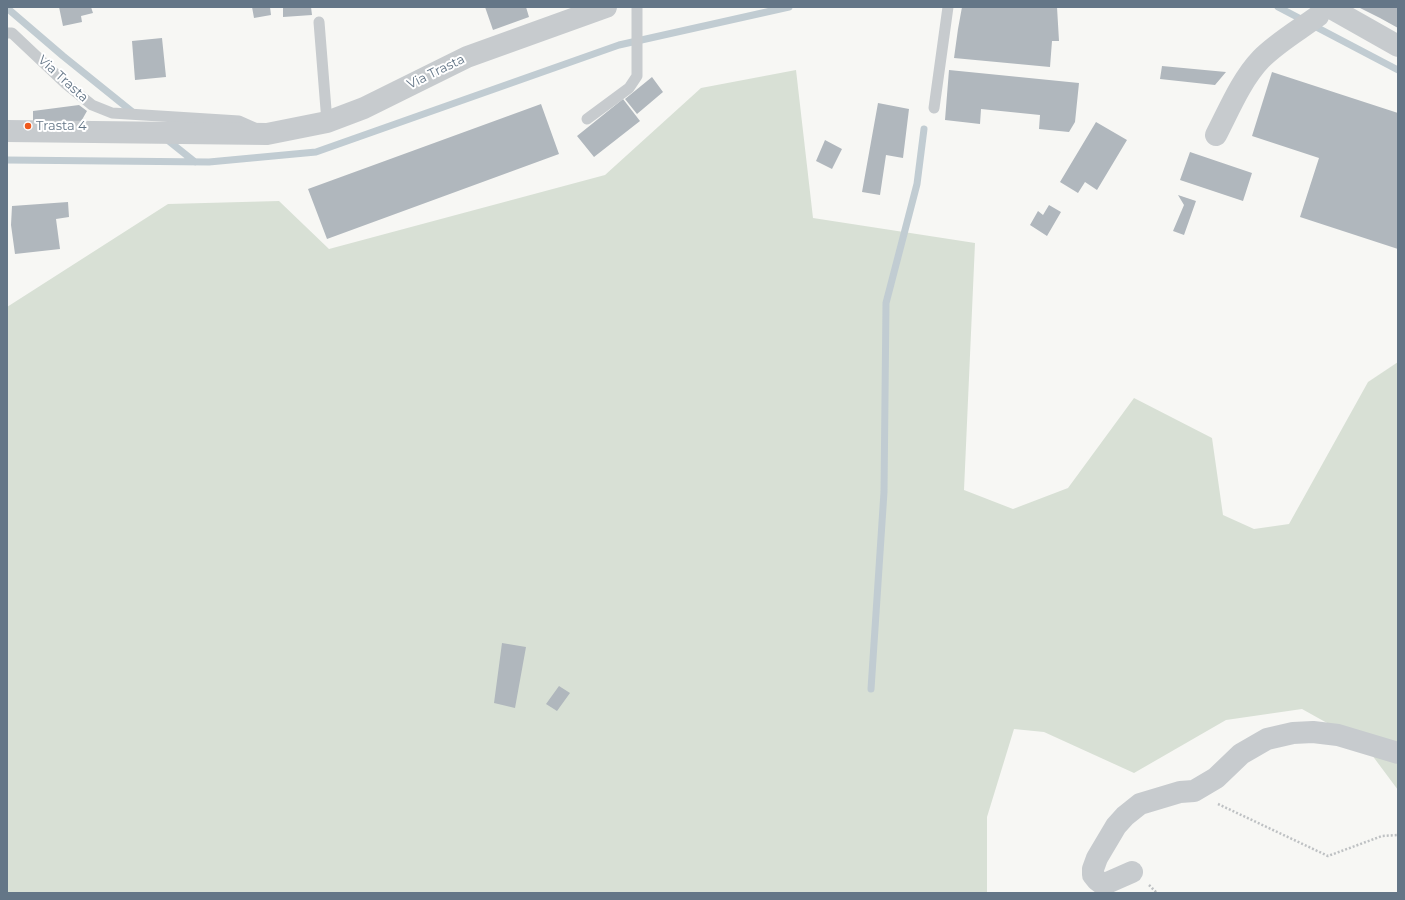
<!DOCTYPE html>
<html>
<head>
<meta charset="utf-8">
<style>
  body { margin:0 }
  #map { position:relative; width:1405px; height:900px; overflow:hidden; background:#f7f7f4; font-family:Montserrat,sans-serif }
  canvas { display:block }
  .frame { position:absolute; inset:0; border:8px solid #647687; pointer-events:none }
</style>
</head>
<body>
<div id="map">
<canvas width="1405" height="900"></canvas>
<div class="frame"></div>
</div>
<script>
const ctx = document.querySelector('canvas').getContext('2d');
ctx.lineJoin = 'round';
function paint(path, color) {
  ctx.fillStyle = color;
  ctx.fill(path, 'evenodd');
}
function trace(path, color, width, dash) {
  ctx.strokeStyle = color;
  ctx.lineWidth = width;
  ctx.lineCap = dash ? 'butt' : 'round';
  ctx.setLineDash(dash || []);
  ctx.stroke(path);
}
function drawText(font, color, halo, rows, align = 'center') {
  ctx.font = font + ' Montserrat,sans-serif';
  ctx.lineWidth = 4;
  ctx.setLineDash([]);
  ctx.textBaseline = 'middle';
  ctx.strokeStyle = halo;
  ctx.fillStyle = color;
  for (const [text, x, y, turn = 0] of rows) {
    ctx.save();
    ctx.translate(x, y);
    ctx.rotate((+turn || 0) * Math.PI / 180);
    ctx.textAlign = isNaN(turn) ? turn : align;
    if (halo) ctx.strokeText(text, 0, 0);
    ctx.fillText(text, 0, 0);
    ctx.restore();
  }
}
paint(new Path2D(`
  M 796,70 L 813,218 L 975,243 L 964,490 L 1013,509 L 1068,488 L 1134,398 L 1212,438 L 1223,515 L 1254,529 L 1289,524 L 1368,382 L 1398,362 L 1398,790 L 1363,743 L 1302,709 L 1226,720 L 1134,773 L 1044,732 L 1014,729 L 987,817 L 987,893 L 7,893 L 7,307 L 168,204 L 279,201 L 329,249 L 605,175 L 701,88 Z`), '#d8e0d5');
trace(new Path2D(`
  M 1278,7 L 1398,70
  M 7,8 L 63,56 L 135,114
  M 165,138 L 195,162
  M 7,160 L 209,162 L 316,152 L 619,45 L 789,7
  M 871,689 L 884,492 L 886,303 L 917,184 L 924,129`), '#c1ccd2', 7);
paint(new Path2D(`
  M 59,7 L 91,7 L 93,13 L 81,16 L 82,22 L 63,26 Z
  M 252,7 L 270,7 L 271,15 L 254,18 Z
  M 283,7 L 311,7 L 312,15 L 283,17 Z
  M 485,7 L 526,7 L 529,17 L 493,30 Z
  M 962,7 L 1057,7 L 1059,41 L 1052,41 L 1050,67 L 954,58 L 958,29 Z
  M 1358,7 L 1398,7 L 1398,28 L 1380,18 Z
  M 162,38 L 166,77 L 135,80 L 132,41 Z
  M 1162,66 L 1226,72 L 1215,85 L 1160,79 Z
  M 949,70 L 1079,83 L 1075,122 L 1069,132 L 1039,129 L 1040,115 L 981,109 L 980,124 L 945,120 Z
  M 1272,72 L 1398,113 L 1398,249 L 1300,217 L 1319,158 L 1252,136 Z
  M 652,77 L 663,92 L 637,114 L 625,99 Z
  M 623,99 L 640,121 L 594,157 L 577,136 Z
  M 878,103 L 909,109 L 903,158 L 886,155 L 880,195 L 862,192 Z
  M 541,104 L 559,154 L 327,239 L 308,189 Z
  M 79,105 L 87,111 L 79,125 L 33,122 L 33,111 Z
  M 1096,122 L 1127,140 L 1097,190 L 1085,182 L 1078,193 L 1060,182 Z
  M 825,140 L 842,149 L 832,169 L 816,161 Z
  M 1190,152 L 1252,173 L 1243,201 L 1180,180 Z
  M 1178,195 L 1196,201 L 1184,235 L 1173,231 L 1184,205 Z
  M 68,202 L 69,217 L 56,219 L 60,249 L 15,254 L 11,225 L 12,206 Z
  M 1049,205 L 1061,212 L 1047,236 L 1030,225 L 1038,211 L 1043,215 Z
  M 502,643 L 526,647 L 515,708 L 494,703 Z
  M 559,686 L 570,693 L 557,711 L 546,704 Z`), '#b0b7bd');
trace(new Path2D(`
  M 1218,804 L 1328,856 L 1382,836 L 1398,835
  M 1149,885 L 1157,893`), '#bec1c3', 2.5, [2, 2]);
trace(new Path2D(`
  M 319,22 L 327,122
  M 7,33 L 12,33 L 66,84 L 92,105 L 112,113 L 239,121 L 257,129
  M 934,108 L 948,7
  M 587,119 L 629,88 L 637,76 L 637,7`), '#c7cbce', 11);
trace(new Path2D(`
  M 1329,7 L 1398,46
  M 7,131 L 267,134 L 327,122 L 364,108 L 467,57 L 606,7
  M 1216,135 C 1229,110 1241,80 1261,59 C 1278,42 1299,30 1318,16
  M 1132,872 L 1107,883 L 1101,883 L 1097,880 L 1093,875 L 1093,869 L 1097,858 L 1116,826 L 1125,816 L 1140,804 L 1180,792 L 1194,791 L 1216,778 L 1241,754 L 1267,739 L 1293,733 L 1313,732 L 1338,735 L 1398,753`), '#c7cbce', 22);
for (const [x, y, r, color] of [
  [28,126,4,"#ef591c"]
]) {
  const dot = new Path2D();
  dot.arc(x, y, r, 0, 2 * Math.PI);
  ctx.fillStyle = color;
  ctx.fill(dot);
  trace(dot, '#fff', 1.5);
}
drawText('13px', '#647687', '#fff', [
  ["Via Trasta",436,72,-26],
  ["Via Trasta",63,79,42]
]);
drawText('13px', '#647687', '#fff', [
  ["Trasta 4",36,126]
], 'left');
</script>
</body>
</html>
